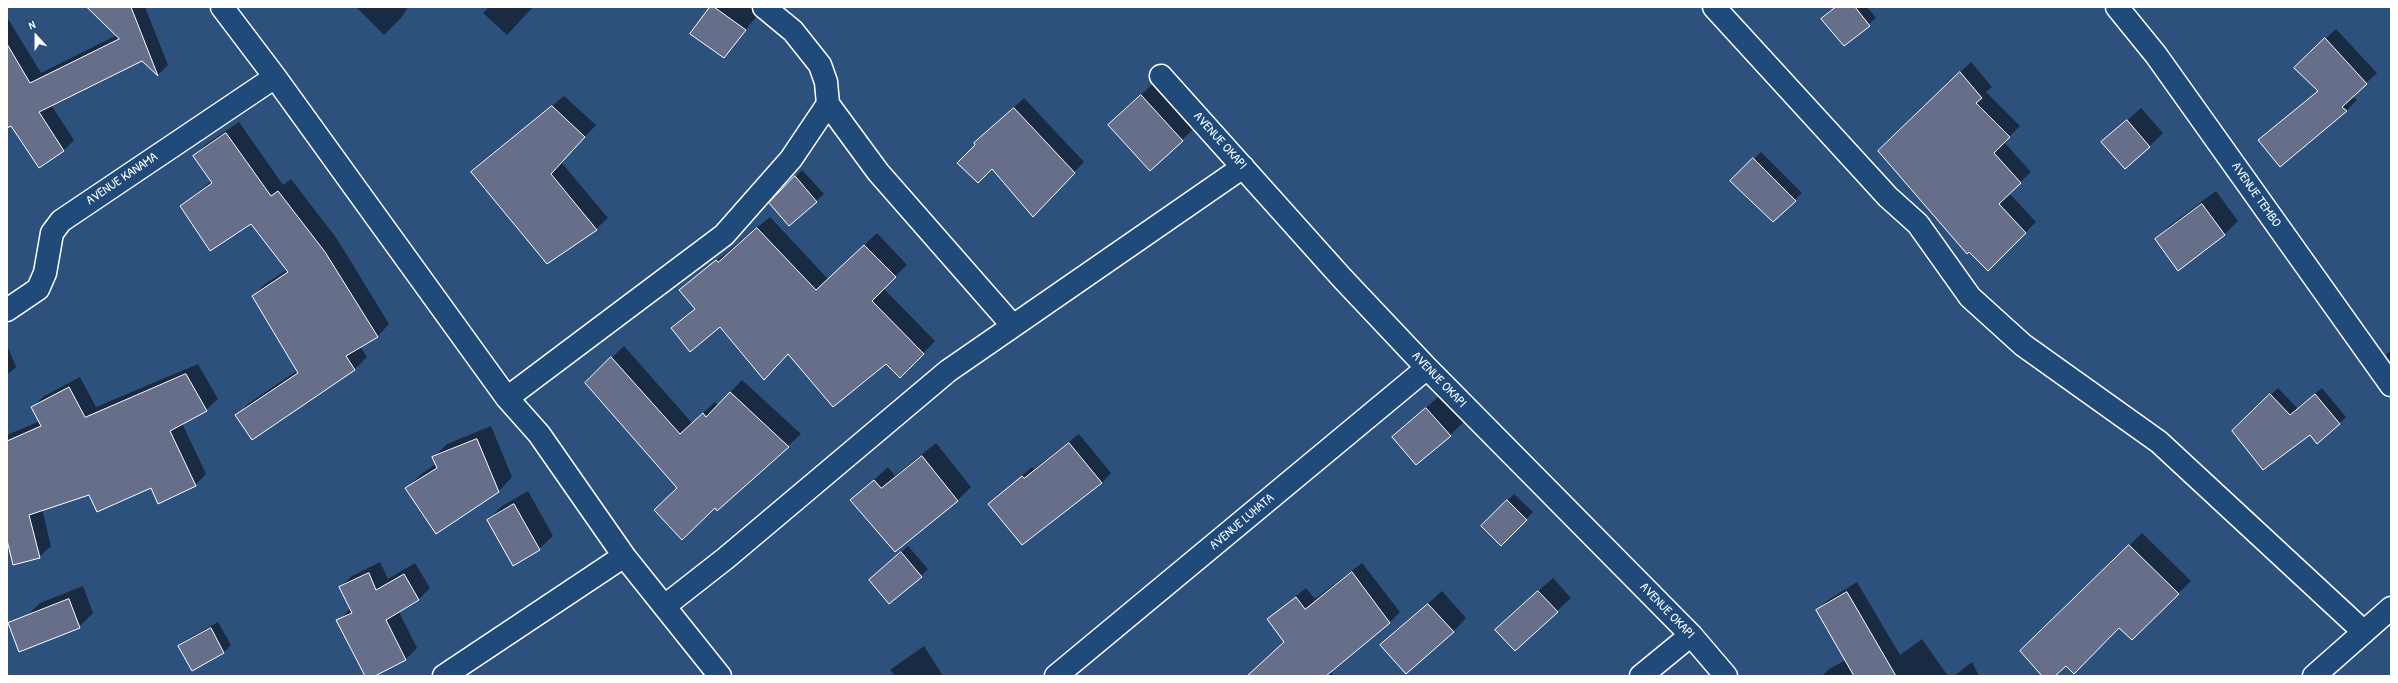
<!DOCTYPE html>
<html>
<head>
<meta charset="utf-8">
<style>
  body { margin:0 }
  #map { position:relative; width:2398px; height:683px; overflow:hidden; background:#2d517d; font-family:"Patrick Hand",sans-serif }
  canvas { display:block }
  .frame { position:absolute; inset:0; border:8px solid #fff; pointer-events:none }
  .north { position:absolute; left:16px; top:16px; width:40px; height:40px; -webkit-text-stroke:3px #1f4a7a; paint-order:stroke; rotate:339deg; font-size:11px; font-weight:700; line-height:16px; text-align:center; color:#fff }
  .north::after { content:''; display:block; margin:auto; width:14px; height:18px; background:#fff; clip-path:polygon(50% 0,100% 100%,50% 72%,0 100%) }
</style>
</head>
<body>
<div id="map">
<canvas width="2398" height="683"></canvas>
<div class="frame"></div>
<div class="north">N</div>
</div>
<script>
const ctx = document.querySelector('canvas').getContext('2d');
ctx.lineJoin = 'round';
function paint(path, color) {
  ctx.fillStyle = color;
  ctx.fill(path, 'evenodd');
}
function trace(path, color, width, dash) {
  ctx.strokeStyle = color;
  ctx.lineWidth = width;
  ctx.lineCap = dash ? 'butt' : 'round';
  ctx.setLineDash(dash || []);
  ctx.stroke(path);
}
function drawText(font, color, halo, rows, align = 'center') {
  ctx.font = font + ' "Patrick Hand",sans-serif';
  ctx.lineWidth = 3.5;
  ctx.setLineDash([]);
  ctx.textBaseline = 'middle';
  ctx.strokeStyle = halo;
  ctx.fillStyle = color;
  for (const [text, x, y, turn = 0] of rows) {
    ctx.save();
    ctx.translate(x, y);
    ctx.rotate((+turn || 0) * Math.PI / 180);
    ctx.textAlign = isNaN(turn) ? turn : align;
    if (halo) ctx.strokeText(text, 0, 0);
    ctx.fillText(text, 0, 0);
    ctx.restore();
  }
}
paint(new Path2D(`
  M 88,7 L 128,7 L 128,10 L 131,7 L 145,7 L 168,65 L 158,75 L 142,60 L 51,105 L 74,140 L 64,150 L 39,166 L 7,118 L 7,17 L 41,73 L 117,35 Z
  M 356,7 L 408,7 L 402,17 L 384,35 Z
  M 489,7 L 533,7 L 507,35 L 483,13 Z
  M 711,7 L 750,7 L 759,13 L 724,57 Z
  M 1835,7 L 1867,7 L 1876,18 L 1844,45 L 1822,19 Z
  M 2336,29 L 2377,73 L 2352,96 L 2357,100 L 2347,110 L 2280,166 L 2259,141 L 2319,90 L 2306,57 Z
  M 1971,62 L 1992,87 L 1986,92 L 2020,126 L 2004,142 L 2031,172 L 2009,193 L 2036,222 L 1988,269 L 1890,140 Z
  M 1155,82 L 1196,127 L 1150,169 L 1123,111 Z
  M 564,96 L 596,125 L 561,162 L 608,218 L 596,229 L 472,172 Z
  M 1024,98 L 1084,162 L 1033,215 L 985,134 Z
  M 2141,108 L 2163,133 L 2149,147 L 2103,142 Z
  M 239,122 L 283,185 L 291,179 L 337,239 L 389,324 L 377,337 L 360,346 L 367,357 L 355,369 L 252,438 L 237,415 L 249,403 L 298,370 L 253,296 L 265,284 L 288,269 L 251,222 L 182,206 L 211,181 L 194,156 L 206,144 Z
  M 1761,152 L 1802,193 L 1773,220 L 1732,181 Z
  M 802,170 L 824,194 L 789,225 L 770,203 Z
  M 2216,191 L 2238,221 L 2225,234 L 2178,269 L 2156,240 L 2169,226 Z
  M 770,217 L 828,279 L 877,233 L 907,265 L 883,288 L 935,341 L 900,377 L 886,363 L 789,353 L 721,326 L 673,328 L 695,308 L 681,290 Z
  M 7,345 L 16,367 L 7,375 Z
  M 624,346 L 692,423 L 715,402 L 718,405 L 742,380 L 801,434 L 718,509 L 678,488 L 586,383 Z
  M 2391,350 L 2391,362 L 2386,355 Z
  M 198,364 L 218,399 L 206,410 L 182,423 L 206,474 L 195,485 L 89,493 L 42,509 L 51,546 L 39,557 L 7,536 L 7,435 L 40,421 L 32,408 L 44,396 L 80,377 L 96,407 Z
  M 2278,388 L 2297,408 L 2322,388 L 2346,417 L 2339,424 L 2310,434 L 2234,431 Z
  M 1440,395 L 1464,422 L 1450,435 L 1394,437 Z
  M 491,426 L 512,477 L 499,491 L 437,533 L 407,488 L 420,475 L 436,464 L 434,457 L 447,444 Z
  M 1079,434 L 1111,473 L 1102,483 L 990,504 L 1032,467 L 1034,469 Z
  M 936,443 L 971,487 L 957,501 L 852,500 L 888,467 L 895,476 Z
  M 528,491 L 553,536 L 539,549 L 488,520 L 502,506 Z
  M 1514,494 L 1533,512 L 1501,545 L 1482,526 Z
  M 2142,533 L 2191,581 L 2132,639 L 2120,627 L 2053,676 L 2043,676 L 2022,651 Z
  M 908,546 L 928,569 L 921,576 L 870,580 Z
  M 380,562 L 388,579 L 415,563 L 430,588 L 419,599 L 399,612 L 417,648 L 406,659 L 373,676 L 366,676 L 338,621 L 351,608 L 340,587 L 352,576 Z
  M 1362,563 L 1400,612 L 1390,622 L 1330,671 L 1334,676 L 1249,676 L 1285,642 L 1268,619 L 1306,588 L 1315,599 Z
  M 1553,578 L 1571,598 L 1557,611 L 1510,616 Z
  M 1857,582 L 1900,655 L 1922,639 L 1948,676 L 1822,676 L 1829,669 L 1846,660 L 1817,610 L 1828,600 Z
  M 83,586 L 93,613 L 79,627 L 26,617 L 40,603 Z
  M 1442,591 L 1466,618 L 1453,632 L 1382,645 Z
  M 218,622 L 231,645 L 224,652 L 192,670 L 179,646 L 186,640 Z
  M 924,646 L 943,676 L 895,676 L 890,670 Z
  M 1972,662 L 1979,676 L 1954,676 Z`), '#0007');
const building = new Path2D(`
  M 87,7 L 131,7 L 158,76 L 142,61 L 39,112 L 64,151 L 39,168 L 11,126 L 7,128 L 7,44 L 30,83 L 119,39 Z
  M 710,7 L 714,7 L 746,30 L 724,58 L 690,34 Z
  M 1836,7 L 1855,7 L 1870,26 L 1844,46 L 1821,19 Z
  M 2325,38 L 2367,84 L 2342,107 L 2347,111 L 2280,167 L 2258,140 L 2318,91 L 2294,68 Z
  M 1960,72 L 1982,98 L 1976,103 L 2010,137 L 1994,153 L 2021,183 L 1999,204 L 2026,233 L 1988,271 L 1969,252 L 1967,254 L 1878,151 Z
  M 1141,95 L 1183,141 L 1150,171 L 1108,125 Z
  M 552,106 L 585,137 L 551,174 L 597,230 L 547,264 L 471,172 Z
  M 1014,108 L 1075,173 L 1033,217 L 992,169 L 978,183 L 957,163 L 975,145 L 974,143 Z
  M 2127,120 L 2150,147 L 2125,169 L 2101,142 Z
  M 226,133 L 271,196 L 278,191 L 325,252 L 378,337 L 346,356 L 355,370 L 252,440 L 235,415 L 298,373 L 252,296 L 288,272 L 251,224 L 210,251 L 180,206 L 212,183 L 193,156 Z
  M 1753,158 L 1796,201 L 1773,222 L 1730,181 Z
  M 795,176 L 817,202 L 789,226 L 769,203 Z
  M 2202,204 L 2225,235 L 2178,271 L 2155,239 Z
  M 757,228 L 816,290 L 864,245 L 896,277 L 872,301 L 924,354 L 900,378 L 886,364 L 833,407 L 788,354 L 764,380 L 720,327 L 690,352 L 671,328 L 695,309 L 679,290 L 716,260 L 718,262 Z
  M 611,357 L 680,434 L 703,413 L 706,417 L 730,392 L 789,447 L 717,511 L 715,508 L 682,540 L 654,510 L 677,488 L 585,383 Z
  M 186,374 L 207,411 L 170,431 L 196,486 L 158,504 L 151,488 L 97,512 L 89,495 L 29,515 L 40,558 L 13,565 L 7,540 L 7,441 L 41,426 L 31,407 L 69,387 L 85,417 Z
  M 2270,394 L 2290,415 L 2315,394 L 2340,424 L 2317,444 L 2310,435 L 2263,470 L 2232,431 Z
  M 1426,408 L 1451,436 L 1416,465 L 1392,437 Z
  M 477,439 L 499,492 L 436,534 L 405,488 L 437,468 L 432,457 Z
  M 1069,443 L 1102,483 L 1022,545 L 988,504 L 1022,476 L 1024,478 Z
  M 922,456 L 958,501 L 895,552 L 850,500 L 874,480 L 881,488 Z
  M 1507,500 L 1527,520 L 1501,546 L 1481,526 Z
  M 514,504 L 540,550 L 513,566 L 487,520 Z
  M 2129,545 L 2179,594 L 2132,640 L 2119,628 L 2074,674 L 2066,666 L 2055,676 L 2042,676 L 2020,651 Z
  M 901,552 L 922,577 L 889,604 L 869,580 Z
  M 1352,572 L 1390,623 L 1326,676 L 1247,676 L 1284,642 L 1267,619 L 1296,597 L 1305,609 Z
  M 369,573 L 376,590 L 404,574 L 419,600 L 386,620 L 406,660 L 375,676 L 365,676 L 336,620 L 352,613 L 339,587 Z
  M 1538,591 L 1558,612 L 1515,651 L 1495,630 Z
  M 1847,592 L 1896,676 L 1854,676 L 1816,610 Z
  M 69,599 L 80,628 L 19,652 L 8,623 Z
  M 1428,604 L 1454,632 L 1406,674 L 1380,645 Z
  M 211,628 L 224,653 L 192,671 L 178,646 Z`);
paint(building, '#666e8a');
trace(building, '#fff', 1);
const minor = new Path2D(`
  M 222,7 L 275,77 L 507,398 L 539,434 L 624,556 L 720,676
  M 764,7 L 793,31 L 820,65 L 826,82 L 828,104 L 878,172 L 1013,326
  M 1714,7 L 1888,197 L 1918,224 L 1970,297 L 2023,345 L 2159,442 L 2364,632
  M 2117,7 L 2156,55 L 2391,385
  M 1161,76 L 1342,278 L 1427,368 L 1691,635 L 1726,676
  M 7,310 L 38,289 L 45,273 L 52,233 L 61,221 L 275,77
  M 507,398 L 724,235 L 791,159 L 828,104
  M 666,605 L 726,558 L 948,371 L 1243,167
  M 444,676 L 624,556
  M 1056,676 L 1427,368
  M 1641,676 L 1691,635
  M 2314,676 L 2391,608`);
trace(minor, '#fff', 25);
trace(minor, '#1f4a7a', 22);
drawText('13px', '#fff', '#1f4a7a', [
  ["AVENUE OKAPI",1220,141,48],
  ["AVENUE KANAMA",122,179,-34],
  ["AVENUE TEMBO",2256,195,55],
  ["AVENUE OKAPI",1439,380,46],
  ["AVENUE LUHATA",1242,522,-40],
  ["AVENUE OKAPI",1667,611,46]
]);
</script>
</body>
</html>
